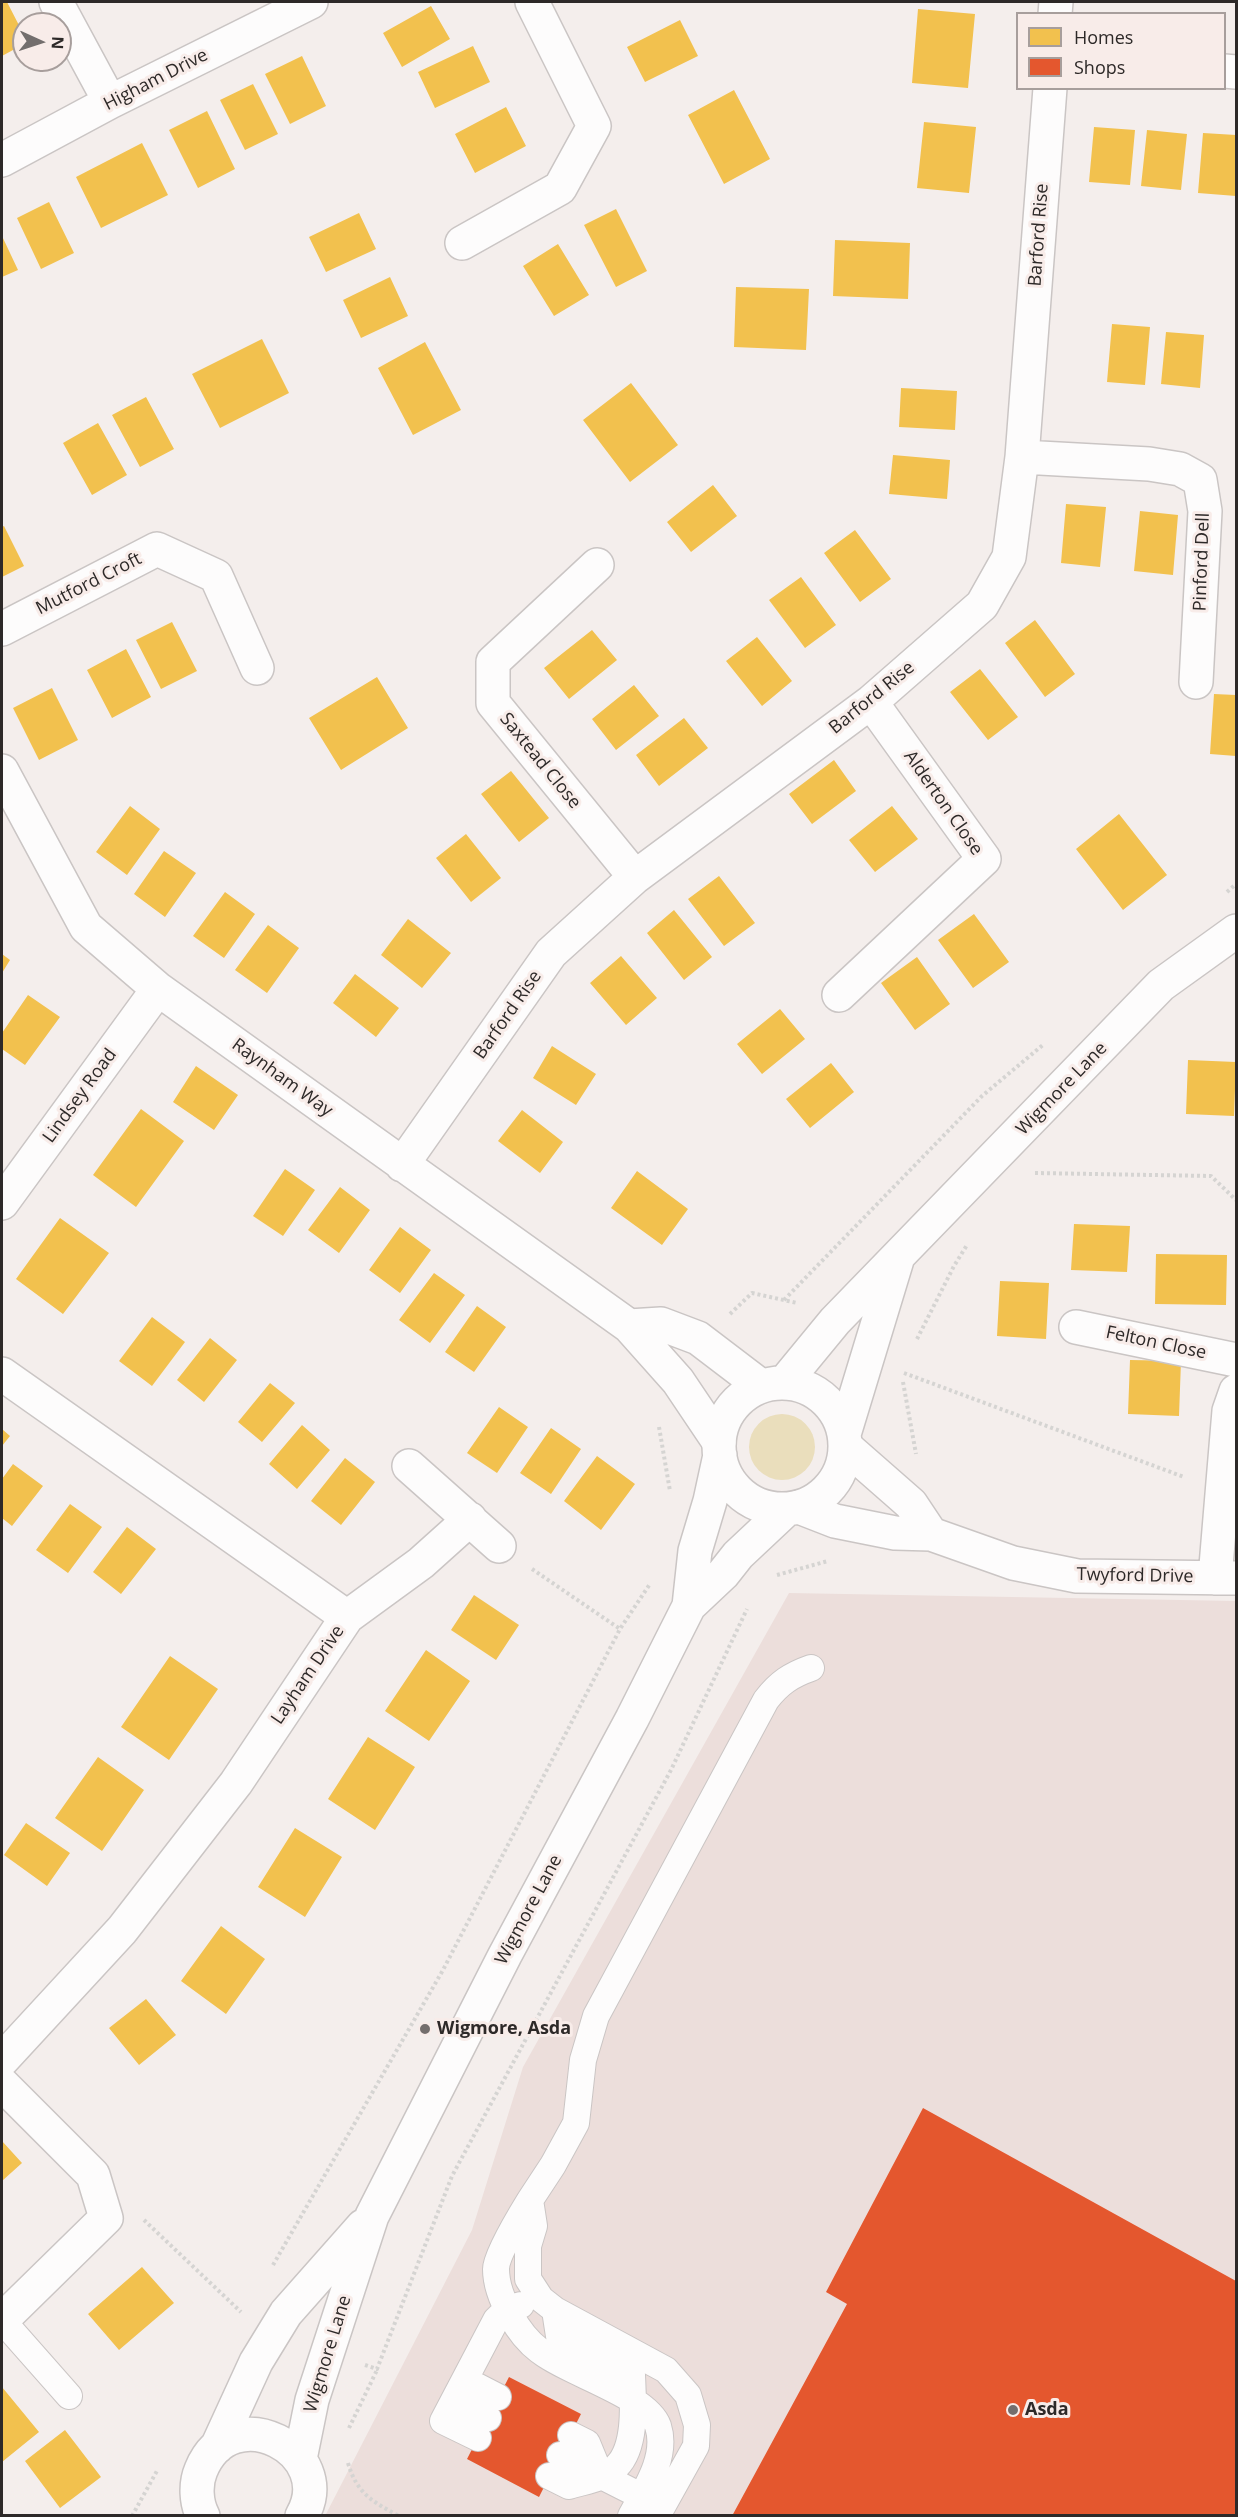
<!DOCTYPE html>
<html>
<head>
<meta charset="utf-8">
<style>
  body { margin:0 }
  #map { position:relative; width:1238px; height:2517px; overflow:hidden; background:#f4eeec; font-family:"Open Sans",sans-serif }
  canvas { display:block }
  .frame { position:absolute; inset:0; border:3px solid #2d2928; pointer-events:none }
  .legend { position:absolute; left:1016px; top:12px; width:210px; height:78px; box-sizing:border-box; background:#f8ece9; border:2px solid #a79e9c; margin:0; padding:8px 10px; list-style:none; font-size:18px; color:#2d2928 }
  .legend li { display:flex; align-items:center; gap:12px; height:30px }
  .legend b { width:30px; border:2px solid #a79e9c }
  .north { position:absolute; left:12px; top:12px; width:60px; height:60px; box-sizing:border-box; background:#f8ece9; border:2px solid #a79e9c; border-radius:50%; rotate:93deg; font-size:16px; font-weight:700; line-height:24px; text-align:center; color:#2d2928 }
  .north::after { content:''; display:block; margin:auto; width:21px; height:27px; background:#736e6d; clip-path:polygon(50% 0,100% 100%,50% 72%,0 100%) }
</style>
</head>
<body>
<div id="map">
<canvas width="1238" height="2517"></canvas>
<div class="frame"></div>
<ul class="legend">
<li><b style="height:16px;background:#f2c14e"></b>Homes</li>
<li><b style="height:16px;background:#e4572e"></b>Shops</li>
</ul>
<div class="north">N</div>
</div>
<script>
const ctx = document.querySelector('canvas').getContext('2d');
ctx.lineJoin = 'round';
function paint(path, color) {
  ctx.fillStyle = color;
  ctx.fill(path, 'evenodd');
}
function trace(path, color, width, dash) {
  ctx.strokeStyle = color;
  ctx.lineWidth = width;
  ctx.lineCap = dash ? 'butt' : 'round';
  ctx.setLineDash(dash || []);
  ctx.stroke(path);
}
function drawText(font, color, halo, rows, align = 'center') {
  ctx.font = font + ' "Open Sans",sans-serif';
  ctx.lineWidth = 6;
  ctx.setLineDash([]);
  ctx.textBaseline = 'middle';
  ctx.strokeStyle = halo;
  ctx.fillStyle = color;
  for (const [text, x, y, turn = 0] of rows) {
    ctx.save();
    ctx.translate(x, y);
    ctx.rotate((+turn || 0) * Math.PI / 180);
    ctx.textAlign = isNaN(turn) ? turn : align;
    if (halo) ctx.strokeText(text, 0, 0);
    ctx.fillText(text, 0, 0);
    ctx.restore();
  }
}
paint(new Path2D(`
  M 789,1593 L 1236,1601 L 1236,2515 L 325,2516 L 472,2230 L 523,2067 Z`), '#ecdedb');
paint(new Path2D(`
  M749 1447a33 33 0 1 1 66 0a33 33 0 1 1-66 0Z`), '#eadebc');
paint(new Path2D(`
  M 2,2 L 7,2 L 24,35 L 24,44 L 2,56 Z
  M 431,6 L 450,39 L 402,67 L 383,33 Z
  M 918,9 L 975,14 L 968,88 L 912,83 Z
  M 680,20 L 698,56 L 645,82 L 627,47 Z
  M 473,46 L 490,82 L 435,108 L 418,72 Z
  M 302,56 L 326,106 L 290,124 L 265,74 Z
  M 253,84 L 278,134 L 245,150 L 220,100 Z
  M 734,90 L 770,159 L 724,184 L 688,115 Z
  M 506,107 L 526,146 L 475,173 L 455,134 Z
  M 207,111 L 235,169 L 198,188 L 169,130 Z
  M 924,122 L 976,127 L 969,193 L 917,188 Z
  M 1094,127 L 1135,130 L 1130,185 L 1089,182 Z
  M 1147,130 L 1187,134 L 1181,190 L 1141,186 Z
  M 1203,133 L 1236,135 L 1236,196 L 1198,193 Z
  M 142,143 L 168,195 L 101,228 L 76,177 Z
  M 49,202 L 74,253 L 41,269 L 17,218 Z
  M 616,209 L 647,271 L 616,287 L 584,225 Z
  M 359,213 L 376,249 L 326,272 L 309,237 Z
  M 2,236 L 18,270 L 2,277 Z
  M 835,240 L 910,243 L 908,299 L 833,296 Z
  M 558,244 L 589,295 L 554,316 L 523,266 Z
  M 390,277 L 408,316 L 361,338 L 343,300 Z
  M 736,287 L 809,289 L 806,350 L 734,347 Z
  M 1112,324 L 1150,327 L 1145,385 L 1107,382 Z
  M 1166,332 L 1204,335 L 1200,388 L 1161,384 Z
  M 262,339 L 289,393 L 220,428 L 192,374 Z
  M 425,342 L 461,410 L 413,435 L 378,368 Z
  M 631,383 L 678,445 L 630,482 L 583,420 Z
  M 901,388 L 957,391 L 955,430 L 899,427 Z
  M 146,397 L 174,449 L 140,467 L 112,415 Z
  M 98,423 L 127,475 L 92,495 L 63,443 Z
  M 893,455 L 950,460 L 947,499 L 889,494 Z
  M 713,485 L 737,516 L 691,552 L 667,522 Z
  M 1066,504 L 1106,507 L 1100,567 L 1061,563 Z
  M 1140,511 L 1178,515 L 1173,575 L 1134,571 Z
  M 4,526 L 24,566 L 2,577 L 2,527 Z
  M 855,530 L 891,579 L 860,602 L 824,553 Z
  M 801,577 L 836,625 L 805,648 L 769,600 Z
  M 1035,620 L 1075,674 L 1045,697 L 1005,643 Z
  M 172,622 L 197,671 L 161,689 L 136,640 Z
  M 592,630 L 617,660 L 569,699 L 544,668 Z
  M 757,637 L 792,681 L 762,706 L 726,661 Z
  M 126,649 L 151,697 L 112,718 L 87,670 Z
  M 980,669 L 1018,717 L 988,740 L 950,692 Z
  M 377,677 L 408,728 L 341,770 L 309,718 Z
  M 634,685 L 659,716 L 616,750 L 592,719 Z
  M 52,688 L 78,740 L 39,760 L 13,708 Z
  M 1214,694 L 1236,695 L 1236,756 L 1210,754 Z
  M 684,718 L 708,748 L 659,786 L 636,755 Z
  M 834,760 L 856,791 L 812,824 L 789,794 Z
  M 511,771 L 549,818 L 519,842 L 481,794 Z
  M 130,806 L 160,829 L 127,875 L 96,852 Z
  M 892,806 L 918,839 L 875,872 L 849,840 Z
  M 1119,814 L 1167,875 L 1123,910 L 1076,849 Z
  M 466,834 L 501,878 L 471,902 L 436,858 Z
  M 164,851 L 196,873 L 165,917 L 134,894 Z
  M 719,876 L 755,923 L 724,946 L 688,899 Z
  M 225,892 L 255,914 L 224,958 L 193,936 Z
  M 674,910 L 712,957 L 684,980 L 647,933 Z
  M 974,914 L 1009,962 L 973,988 L 938,940 Z
  M 408,919 L 451,953 L 422,988 L 381,955 Z
  M 268,925 L 299,948 L 267,993 L 235,970 Z
  M 2,954 L 10,960 L 2,973 Z
  M 621,956 L 657,998 L 626,1025 L 590,983 Z
  M 917,957 L 950,1004 L 915,1030 L 881,983 Z
  M 355,974 L 399,1008 L 376,1037 L 333,1003 Z
  M 28,995 L 60,1017 L 25,1065 L 2,1049 L 2,1033 Z
  M 780,1009 L 805,1039 L 762,1074 L 737,1044 Z
  M 552,1046 L 596,1074 L 576,1105 L 533,1078 Z
  M 1188,1060 L 1236,1062 L 1234,1116 L 1186,1114 Z
  M 831,1063 L 854,1092 L 810,1128 L 786,1099 Z
  M 196,1066 L 238,1095 L 214,1130 L 173,1102 Z
  M 141,1109 L 184,1141 L 136,1207 L 93,1175 Z
  M 522,1110 L 563,1142 L 540,1173 L 498,1141 Z
  M 285,1169 L 315,1190 L 283,1236 L 253,1216 Z
  M 637,1171 L 688,1209 L 662,1245 L 611,1208 Z
  M 340,1187 L 370,1210 L 339,1253 L 308,1230 Z
  M 60,1218 L 109,1253 L 63,1314 L 16,1279 Z
  M 1074,1224 L 1130,1226 L 1127,1272 L 1071,1270 Z
  M 400,1227 L 431,1250 L 400,1293 L 369,1270 Z
  M 1156,1254 L 1227,1255 L 1226,1305 L 1155,1304 Z
  M 434,1273 L 465,1295 L 430,1343 L 399,1320 Z
  M 1000,1281 L 1049,1283 L 1046,1339 L 997,1336 Z
  M 477,1306 L 506,1327 L 474,1372 L 445,1352 Z
  M 152,1317 L 185,1342 L 152,1386 L 119,1361 Z
  M 210,1338 L 237,1360 L 204,1402 L 177,1380 Z
  M 1130,1360 L 1181,1361 L 1179,1416 L 1128,1414 Z
  M 270,1383 L 295,1403 L 262,1442 L 238,1422 Z
  M 499,1407 L 528,1427 L 497,1473 L 467,1453 Z
  M 302,1425 L 330,1450 L 297,1489 L 269,1464 Z
  M 551,1428 L 581,1449 L 551,1494 L 520,1473 Z
  M 2,1429 L 10,1436 L 2,1446 Z
  M 597,1456 L 635,1484 L 601,1530 L 564,1501 Z
  M 345,1458 L 375,1482 L 341,1525 L 311,1501 Z
  M 13,1464 L 43,1486 L 12,1526 L 2,1518 L 2,1479 Z
  M 70,1504 L 102,1527 L 68,1573 L 36,1550 Z
  M 127,1527 L 156,1549 L 121,1594 L 93,1572 Z
  M 474,1595 L 519,1625 L 496,1660 L 451,1630 Z
  M 426,1650 L 470,1681 L 429,1741 L 385,1711 Z
  M 170,1656 L 218,1689 L 169,1760 L 121,1727 Z
  M 368,1737 L 415,1767 L 375,1830 L 328,1799 Z
  M 98,1757 L 144,1790 L 102,1851 L 55,1818 Z
  M 26,1823 L 70,1853 L 47,1886 L 4,1855 Z
  M 295,1828 L 342,1857 L 305,1917 L 258,1887 Z
  M 221,1926 L 265,1959 L 226,2014 L 181,1981 Z
  M 146,1999 L 176,2035 L 139,2065 L 109,2028 Z
  M 2,2141 L 22,2163 L 2,2181 Z
  M 142,2267 L 174,2303 L 119,2350 L 88,2314 Z
  M 2,2387 L 39,2432 L 2,2462 Z
  M 65,2430 L 101,2477 L 60,2508 L 25,2461 Z`), '#f2c14e');
paint(new Path2D(`
  M 923,2108 L 1236,2281 L 1236,2516 L 732,2516 L 847,2304 L 826,2292 Z
  M 509,2377 L 581,2414 L 539,2497 L 467,2459 Z`), '#e4572e');
const lane = new Path2D(`
  M 530,2200 L 553,2165 L 576,2123 L 583,2060 L 596,2016 L 766,1700 C 779,1683 791,1675 811,1668
  M 2,2320 L 69,2396
  M 465,2380 L 498,2397
  M 455,2400 L 488,2418
  M 571,2435 L 587,2443 L 601,2477
  M 478,2438 L 443,2421 L 496,2320 L 507,2309 L 521,2305
  M 560,2455 L 641,2496
  M 549,2476 L 569,2486 C 584,2481 605,2479 617,2466 C 637,2446 633,2401 632,2375 L 559,2336 L 555,2310
  M 631,2516 C 645,2490 668,2457 658,2426 C 647,2395 567,2373 540,2351 C 528,2342 518,2329 511,2316 C 503,2302 496,2286 496,2269 C 496,2255 522,2213 530,2200 L 534,2226 L 528,2246 L 528,2279 L 541,2299 L 555,2310 L 666,2370 L 688,2395 L 697,2425 L 696,2446 L 657,2516`);
const street = new Path2D(`
  M 56,2 L 110,102
  M 1055,14 L 1056,2
  M 1224,71 L 1236,72
  M 2,160 L 110,102 L 311,2
  M 462,243 L 560,188 L 594,126 L 532,2
  M 1022,457 L 1149,464 L 1180,469 L 1200,480 L 1205,511 L 1196,682
  M 597,565 L 493,662 L 493,703 L 635,877
  M 2,629 L 157,549 L 216,576 L 257,668
  M 2,771 L 86,927 L 158,989 L 629,1326 L 678,1381 L 719,1442
  M 839,995 L 984,859 L 871,702
  M 402,1165 L 551,953 L 635,877 L 871,702 L 982,605 L 1009,557 L 1022,457 L 1050,88
  M 2,1203 L 158,989
  M 629,1326 L 661,1324 L 698,1338 L 761,1386
  M 1076,1327 L 1236,1360
  M 2,1374 L 347,1617 L 236,1783 L 122,1930 L 2,2060
  M 846,1447 L 911,1504 L 931,1534
  M 409,1466 L 499,1546
  M 799,1507 L 835,1521 L 895,1533 L 931,1534 L 1013,1563 L 1077,1576 L 1236,1578
  M 1215,1578 L 1229,1411 L 1236,1391
  M 347,1617 L 421,1563 L 470,1519
  M 2,2084 L 93,2175 L 106,2218 L 2,2320`);
const secondary = new Path2D(`
  M 784,1383 L 835,1321 L 1161,985 L 1236,931
  M719 1446a63 63 0 1 1 126 0a63 63 0 1 1-126 0Z
  M 845,1431 L 897,1260
  M 689,1606 L 695,1551 L 710,1501 L 720,1455
  M 217,2447 L 256,2362 L 286,2313 L 363,2226
  M 300,2459 L 312,2400 L 372,2216 L 505,1955 L 632,1719 L 689,1606 L 723,1574 L 738,1555 L 787,1509
  M 203,2516 C 196,2503 195,2484 201,2470 C 232,2395 339,2452 302,2516`);
trace(lane, '#cac5c4', 28);
trace(street, '#cac5c4', 36);
trace(secondary, '#cac5c4', 36);
trace(new Path2D(`
  M 1227,892 L 1236,884
  M 1035,1173 L 1211,1176 L 1236,1200
  M 784,1300 L 982,1096 L 1044,1044
  M 730,1314 L 752,1293 L 797,1303
  M 917,1339 L 954,1266 L 967,1245
  M 904,1373 L 1184,1477
  M 903,1382 L 916,1454
  M 659,1427 L 670,1491
  M 532,1569 L 620,1629
  M 777,1575 L 828,1561
  M 144,2220 L 241,2312
  M 273,2265 L 443,1970 L 620,1629 L 650,1584
  M 365,2365 L 377,2369 L 452,2176 L 671,1770 L 747,1609
  M 349,2428 L 377,2370
  M 348,2463 C 357,2494 373,2502 399,2516
  M 132,2516 L 158,2469`), '#d5d4d2', 4, [3, 3]);
trace(lane, '#fdfcfc', 26);
trace(street, '#fdfcfc', 33);
trace(secondary, '#fdfcfc', 33);
for (const [x, y, r, color] of [
  [425,2029,6,"#736e6d"],
  [1013,2410,6,"#736e6d"]
]) {
  const dot = new Path2D();
  dot.arc(x, y, r, 0, 2 * Math.PI);
  ctx.fillStyle = color;
  ctx.fill(dot);
  trace(dot, '#f8ece9', 2);
}
drawText('18px', '#2d2928', '#f8ece9', [
  ["Higham Drive",156,80,-27],
  ["Barford Rise",1039,235,-86],
  ["Pinford Dell",1202,562,-88],
  ["Mutford Croft",89,584,-27],
  ["Barford Rise",872,698,-39],
  ["Saxtead Close",540,761,51],
  ["Alderton Close",943,803,55],
  ["Barford Rise",508,1015,-55],
  ["Raynham Way",282,1078,36],
  ["Wigmore Lane",1062,1089,-46],
  ["Lindsey Road",80,1096,-54],
  ["Felton Close",1156,1343,12],
  ["Twyford Drive",1135,1576,1],
  ["Layham Drive",308,1675,-56],
  ["Wigmore Lane",529,1910,-62],
  ["Wigmore Lane",328,2354,-73]
]);
drawText('bold 18px', '#2d2928', '#f8ece9', [
  ["Wigmore, Asda",437,2029],
  ["Asda",1025,2410]
], 'left');
</script>
</body>
</html>
